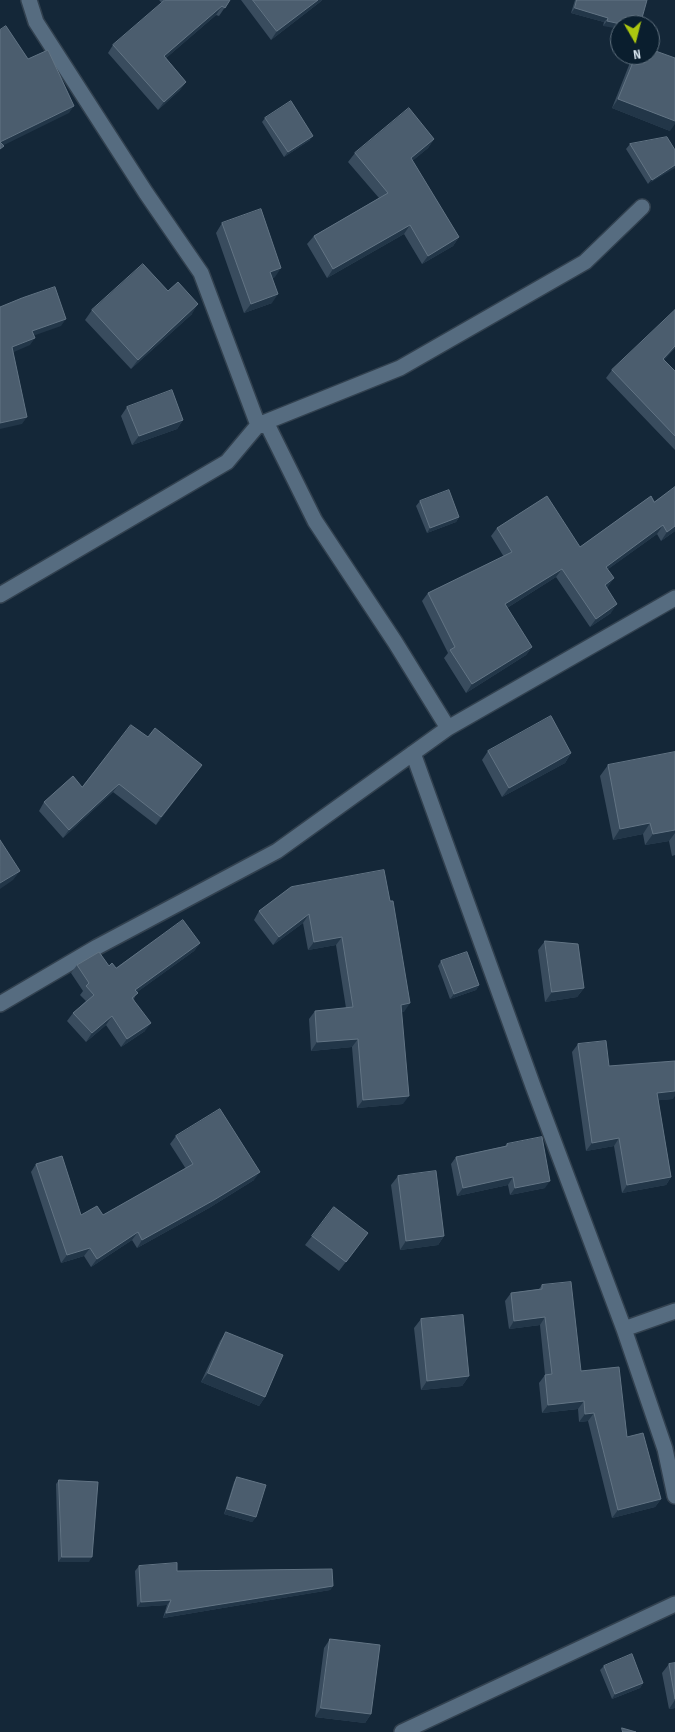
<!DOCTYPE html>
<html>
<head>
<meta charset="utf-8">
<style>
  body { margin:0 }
  #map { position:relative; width:675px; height:1732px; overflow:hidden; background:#142738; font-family:"Sofia Sans Condensed",sans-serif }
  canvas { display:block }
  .north { position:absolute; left:610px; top:15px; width:50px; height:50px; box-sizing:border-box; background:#0a1e2e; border:1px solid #60717f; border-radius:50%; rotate:172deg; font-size:14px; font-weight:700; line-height:20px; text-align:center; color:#e0edf8 }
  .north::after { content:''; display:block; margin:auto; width:18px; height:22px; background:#acc610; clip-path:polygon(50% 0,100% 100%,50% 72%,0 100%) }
</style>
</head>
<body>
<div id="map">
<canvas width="675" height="1732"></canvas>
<div class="north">N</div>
</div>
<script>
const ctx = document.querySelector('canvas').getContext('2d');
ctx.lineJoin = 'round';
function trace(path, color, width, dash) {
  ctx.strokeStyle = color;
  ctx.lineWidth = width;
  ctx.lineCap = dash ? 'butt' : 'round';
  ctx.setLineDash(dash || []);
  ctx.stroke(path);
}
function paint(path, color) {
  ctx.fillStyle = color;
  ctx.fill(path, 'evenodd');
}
const minor = new Path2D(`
  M 29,0 L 36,22 L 146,193 L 201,273 L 258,425 L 268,426 L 315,521 L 395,642 L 448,728
  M 0,595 L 227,462 L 258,425 L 400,368 L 585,262 L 642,207
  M 413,753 L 533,1086 L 624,1329 L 665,1449 L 675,1496
  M 0,1004 L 97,947 L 277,851 L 448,728 L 675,598
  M 624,1329 L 675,1311
  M 402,1732 L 675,1604`);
trace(minor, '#32414f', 18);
trace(minor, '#566c80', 15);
paint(new Path2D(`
  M 159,0 L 230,0 L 219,16 L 216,15 L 166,58 L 186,82 L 180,90 L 158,110 L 108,53 L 113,45 L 162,3 Z
  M 241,0 L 322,0 L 320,2 L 271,40 Z
  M 575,0 L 647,0 L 603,26 L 604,22 L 571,13 Z
  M 633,55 L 650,55 L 670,131 L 612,108 Z
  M 265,118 L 310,140 L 284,157 L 262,122 Z
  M 434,139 L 428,148 L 412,161 L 459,237 L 453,246 L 422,264 L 404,234 L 327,278 L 307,244 L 314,236 L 379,198 L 348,162 L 355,153 Z
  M 630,144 L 675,150 L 648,184 L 626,149 Z
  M 222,223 L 275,277 L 272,278 L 272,303 L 244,313 L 216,233 Z
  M 168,291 L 192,314 L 131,369 L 85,320 L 92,310 Z
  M 675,310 L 675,348 L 664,360 L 675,371 L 675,450 L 606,378 L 612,370 Z
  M 127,407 L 183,420 L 177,429 L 132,445 L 121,416 Z
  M 651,496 L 675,531 L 661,541 L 657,534 L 608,569 L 608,587 L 607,588 L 611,613 L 590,627 L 556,577 L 507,608 L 532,647 L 526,655 L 466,693 L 444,658 L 448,653 L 422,601 L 428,593 L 504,557 L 491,536 L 497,528 L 580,547 Z
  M 420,501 L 459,517 L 456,522 L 427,533 L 416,506 Z
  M 148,737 L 202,765 L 156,825 L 113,792 L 63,838 L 39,811 L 44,802 L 82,787 Z
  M 488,751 L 571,753 L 565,763 L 502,797 L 482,760 Z
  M 675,752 L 675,855 L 672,856 L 669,841 L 645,845 L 643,834 L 613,840 L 600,776 L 608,765 Z
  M 384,870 L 404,1012 L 402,1012 L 403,1104 L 357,1108 L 352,1047 L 311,1051 L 309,1019 L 315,1011 L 346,1008 L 336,945 L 308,950 L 303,923 L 273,945 L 254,920 L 259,911 Z
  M 545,941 L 584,988 L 577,997 L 545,1002 L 538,950 Z
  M 200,943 L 194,951 L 137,992 L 134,999 L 145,1031 L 121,1047 L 106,1025 L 86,1042 L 67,1021 L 73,1013 L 86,1001 L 80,995 L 83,991 L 71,973 L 77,965 L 109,966 L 116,968 Z
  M 441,961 L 479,985 L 476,990 L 450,999 L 438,966 Z
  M 578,1044 L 609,1066 L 673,1099 L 658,1100 L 671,1177 L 666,1185 L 622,1193 L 614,1146 L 586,1151 L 572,1052 Z
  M 176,1136 L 254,1180 L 209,1208 L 137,1248 L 132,1240 L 91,1267 L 84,1256 L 61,1263 L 31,1172 L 36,1164 L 81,1215 L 103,1215 L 186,1169 L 170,1144 Z
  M 507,1144 L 545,1188 L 510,1195 L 508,1185 L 457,1196 L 451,1164 L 456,1157 L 505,1146 Z
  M 398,1176 L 444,1236 L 438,1245 L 400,1250 L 391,1185 Z
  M 368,1233 L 339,1271 L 305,1245 L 312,1236 Z
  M 542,1285 L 581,1371 L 627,1437 L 661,1499 L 655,1507 L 612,1518 L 588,1421 L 579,1422 L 578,1409 L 542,1413 L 539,1383 L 545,1375 L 540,1325 L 509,1329 L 505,1301 L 511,1293 L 539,1289 Z
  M 421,1319 L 469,1376 L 462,1386 L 421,1390 L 414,1328 Z
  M 226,1332 L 265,1397 L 259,1406 L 201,1382 L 220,1341 Z
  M 237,1477 L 256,1517 L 252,1522 L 224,1514 L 234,1482 Z
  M 59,1480 L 89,1562 L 58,1562 L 56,1484 Z
  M 139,1566 L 177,1571 L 333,1586 L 330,1590 L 163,1618 L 167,1605 L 137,1607 L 135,1571 Z
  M 330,1639 L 371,1714 L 365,1723 L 315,1717 L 324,1648 Z
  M 675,1663 L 675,1708 L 669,1709 L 662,1673 L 669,1664 Z
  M 604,1666 L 643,1683 L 640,1688 L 612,1699 L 600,1670 Z`), '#394c5e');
paint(new Path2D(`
  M 318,0 L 322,0 L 320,2 L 271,40 L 277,31 Z
  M 222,6 L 216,15 L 158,65 L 164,56 Z
  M 575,8 L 608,18 L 604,22 L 571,13 Z
  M 607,21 L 625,25 L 620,25 L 620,29 L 603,26 Z
  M 186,82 L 180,90 L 158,110 L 164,102 Z
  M 618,99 L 675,121 L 675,124 L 670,131 L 612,108 Z
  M 74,106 L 69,113 L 0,147 L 0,142 Z
  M 313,136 L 310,140 L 284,157 L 288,152 Z
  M 434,139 L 428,148 L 405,167 L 411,158 Z
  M 675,165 L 675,168 L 648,184 L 652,180 Z
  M 410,225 L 404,234 L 327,278 L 333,269 Z
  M 459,237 L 453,246 L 422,264 L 428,256 Z
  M 281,268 L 275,277 L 264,281 L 270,272 Z
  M 278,294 L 272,303 L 244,313 L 251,304 Z
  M 198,304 L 192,314 L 131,369 L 138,360 Z
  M 66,319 L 61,326 L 27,338 L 32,331 Z
  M 35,338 L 30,345 L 7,355 L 12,347 Z
  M 675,346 L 675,348 L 657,367 L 663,359 Z
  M 27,417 L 22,424 L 0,429 L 0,423 Z
  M 183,420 L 177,429 L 132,445 L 139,436 Z
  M 459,517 L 456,522 L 427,533 L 430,528 Z
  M 663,525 L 657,534 L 600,575 L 606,567 Z
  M 675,526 L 675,531 L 661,541 L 667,532 Z
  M 562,569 L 556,577 L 499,613 L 505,604 Z
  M 614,578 L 608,587 L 599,593 L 605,585 Z
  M 617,604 L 611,613 L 590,627 L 596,619 Z
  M 532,647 L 526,655 L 466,693 L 472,684 Z
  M 571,753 L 565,763 L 502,797 L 509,788 Z
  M 202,765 L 196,773 L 156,825 L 161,817 Z
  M 119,784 L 113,792 L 63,838 L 69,830 Z
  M 650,823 L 643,834 L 613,840 L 620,829 Z
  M 675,830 L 675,833 L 669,841 L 645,845 L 653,834 Z
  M 20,871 L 13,880 L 0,889 L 0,883 Z
  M 309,914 L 303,923 L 273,945 L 279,937 Z
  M 342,937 L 336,945 L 308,950 L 314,942 Z
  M 200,943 L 194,951 L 129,998 L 135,990 Z
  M 479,985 L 476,990 L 450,999 L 454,994 Z
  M 584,988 L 577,997 L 545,1002 L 552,992 Z
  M 410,1003 L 404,1012 L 395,1013 L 401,1005 Z
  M 112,1016 L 106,1025 L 86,1042 L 92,1033 Z
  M 151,1023 L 145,1031 L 121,1047 L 127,1039 Z
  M 358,1039 L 352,1047 L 311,1051 L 317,1042 Z
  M 675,1091 L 675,1096 L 673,1099 L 651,1101 L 657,1093 Z
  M 409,1096 L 403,1104 L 357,1108 L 363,1100 Z
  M 619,1138 L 614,1146 L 586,1151 L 592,1143 Z
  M 260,1172 L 254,1180 L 209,1208 L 137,1248 L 142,1240 Z
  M 513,1177 L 508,1185 L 457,1196 L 463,1188 Z
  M 671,1177 L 666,1185 L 622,1193 L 627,1185 Z
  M 550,1181 L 545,1188 L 510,1195 L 515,1188 Z
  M 138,1232 L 132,1240 L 91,1267 L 97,1259 Z
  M 444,1236 L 438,1245 L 400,1250 L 406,1241 Z
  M 90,1248 L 84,1256 L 61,1263 L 67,1255 Z
  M 545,1317 L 540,1325 L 509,1329 L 514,1321 Z
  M 208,1373 L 265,1397 L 259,1406 L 201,1382 Z
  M 469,1376 L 462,1386 L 421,1390 L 427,1381 Z
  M 584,1401 L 578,1409 L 542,1413 L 548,1405 Z
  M 594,1413 L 588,1421 L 579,1422 L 585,1414 Z
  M 661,1499 L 655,1507 L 612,1518 L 618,1510 Z
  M 227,1509 L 256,1517 L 252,1522 L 224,1514 Z
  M 62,1557 L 92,1557 L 89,1562 L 58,1562 Z
  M 333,1586 L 330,1590 L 163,1618 L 166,1613 Z
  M 171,1600 L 167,1605 L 137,1607 L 141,1602 Z
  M 643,1683 L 640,1688 L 612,1699 L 615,1694 Z
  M 675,1700 L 675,1708 L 669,1709 Z
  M 321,1708 L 371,1714 L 365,1723 L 315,1717 Z`), '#223648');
const building = new Path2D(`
  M 165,0 L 230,0 L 225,8 L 222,6 L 164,56 L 186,82 L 164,102 L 113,45 Z
  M 253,0 L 318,0 L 277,31 Z
  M 577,0 L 647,0 L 640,25 L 625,25 L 607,21 L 608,18 L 575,8 Z
  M 6,26 L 28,59 L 48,50 L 74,106 L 0,142 L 4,146 L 0,149 L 0,30 Z
  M 650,49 L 675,58 L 675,121 L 618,99 L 636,55 L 650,55 Z
  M 291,101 L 313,136 L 288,152 L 265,118 Z
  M 409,108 L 434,139 L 411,158 L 459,237 L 428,256 L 410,225 L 333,269 L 314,236 L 388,193 L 355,153 Z
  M 667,137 L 675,150 L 675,165 L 652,180 L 630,144 Z
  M 261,209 L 281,268 L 270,272 L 278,294 L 251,304 L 222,223 Z
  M 143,264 L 168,291 L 178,282 L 198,304 L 138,360 L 92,310 Z
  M 55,287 L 66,319 L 32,331 L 35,338 L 12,347 L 27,417 L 0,423 L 0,307 L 22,298 Z
  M 675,310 L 675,346 L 663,359 L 675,371 L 675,436 L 612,370 Z
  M 172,390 L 183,420 L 139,436 L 127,407 Z
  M 675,487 L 675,526 L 667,532 L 663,525 L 606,567 L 614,578 L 605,585 L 617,604 L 596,619 L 562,569 L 505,604 L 532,647 L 472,684 L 450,650 L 455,647 L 428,593 L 512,552 L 497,528 L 547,496 L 580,547 L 651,496 L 654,502 Z
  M 449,490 L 459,517 L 430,528 L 420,501 Z
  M 551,716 L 571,753 L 509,788 L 488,751 Z
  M 131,725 L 148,737 L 155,728 L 202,765 L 161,817 L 119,784 L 69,830 L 44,802 L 73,776 L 82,787 Z
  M 675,752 L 675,830 L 653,834 L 650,823 L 620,829 L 608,765 Z
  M 0,840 L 20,871 L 0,883 Z
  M 384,870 L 390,901 L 393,901 L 410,1003 L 401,1005 L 409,1096 L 363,1100 L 358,1039 L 317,1042 L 315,1011 L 353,1007 L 342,937 L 314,942 L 309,914 L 279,937 L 259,911 L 291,887 Z
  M 183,920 L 200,943 L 135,990 L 138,993 L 132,998 L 151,1023 L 127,1039 L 112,1016 L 92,1033 L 73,1013 L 94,995 L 86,986 L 89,983 L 77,965 L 99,952 L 109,966 L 112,963 L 116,968 Z
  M 545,941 L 578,944 L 584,988 L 552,992 Z
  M 467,952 L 479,985 L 454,994 L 441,961 Z
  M 606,1041 L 609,1066 L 675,1061 L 675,1091 L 657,1093 L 671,1177 L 627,1185 L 619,1138 L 592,1143 L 578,1044 Z
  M 220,1109 L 260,1172 L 214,1200 L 142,1240 L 138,1232 L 97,1259 L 90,1248 L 67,1255 L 36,1164 L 62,1156 L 81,1215 L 97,1206 L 103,1215 L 193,1164 L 176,1136 Z
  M 542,1137 L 550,1181 L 515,1188 L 513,1177 L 463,1188 L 456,1157 L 507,1146 L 507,1144 Z
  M 436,1171 L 444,1236 L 406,1241 L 398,1176 Z
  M 334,1207 L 368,1233 L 346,1262 L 312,1236 Z
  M 571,1282 L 581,1371 L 619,1367 L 627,1437 L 643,1433 L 661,1499 L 618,1510 L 594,1413 L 585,1414 L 584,1401 L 548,1405 L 545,1375 L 552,1374 L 545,1317 L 514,1321 L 511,1293 L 542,1289 L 542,1285 Z
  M 463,1315 L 469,1376 L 427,1381 L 421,1319 Z
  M 226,1332 L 283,1355 L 265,1397 L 208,1373 Z
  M 237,1477 L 266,1485 L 256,1517 L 227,1509 Z
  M 59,1480 L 98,1482 L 92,1557 L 62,1557 Z
  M 177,1563 L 177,1571 L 332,1569 L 333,1586 L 166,1613 L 171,1600 L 141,1602 L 139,1566 Z
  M 330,1639 L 380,1645 L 371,1714 L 321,1708 Z
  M 632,1654 L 643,1683 L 615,1694 L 604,1666 Z
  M 675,1663 L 675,1699 L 669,1664 Z
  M 622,1728 L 636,1732 L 623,1732 Z`);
paint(building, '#4b5d6e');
trace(building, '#627484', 1);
</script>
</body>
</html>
